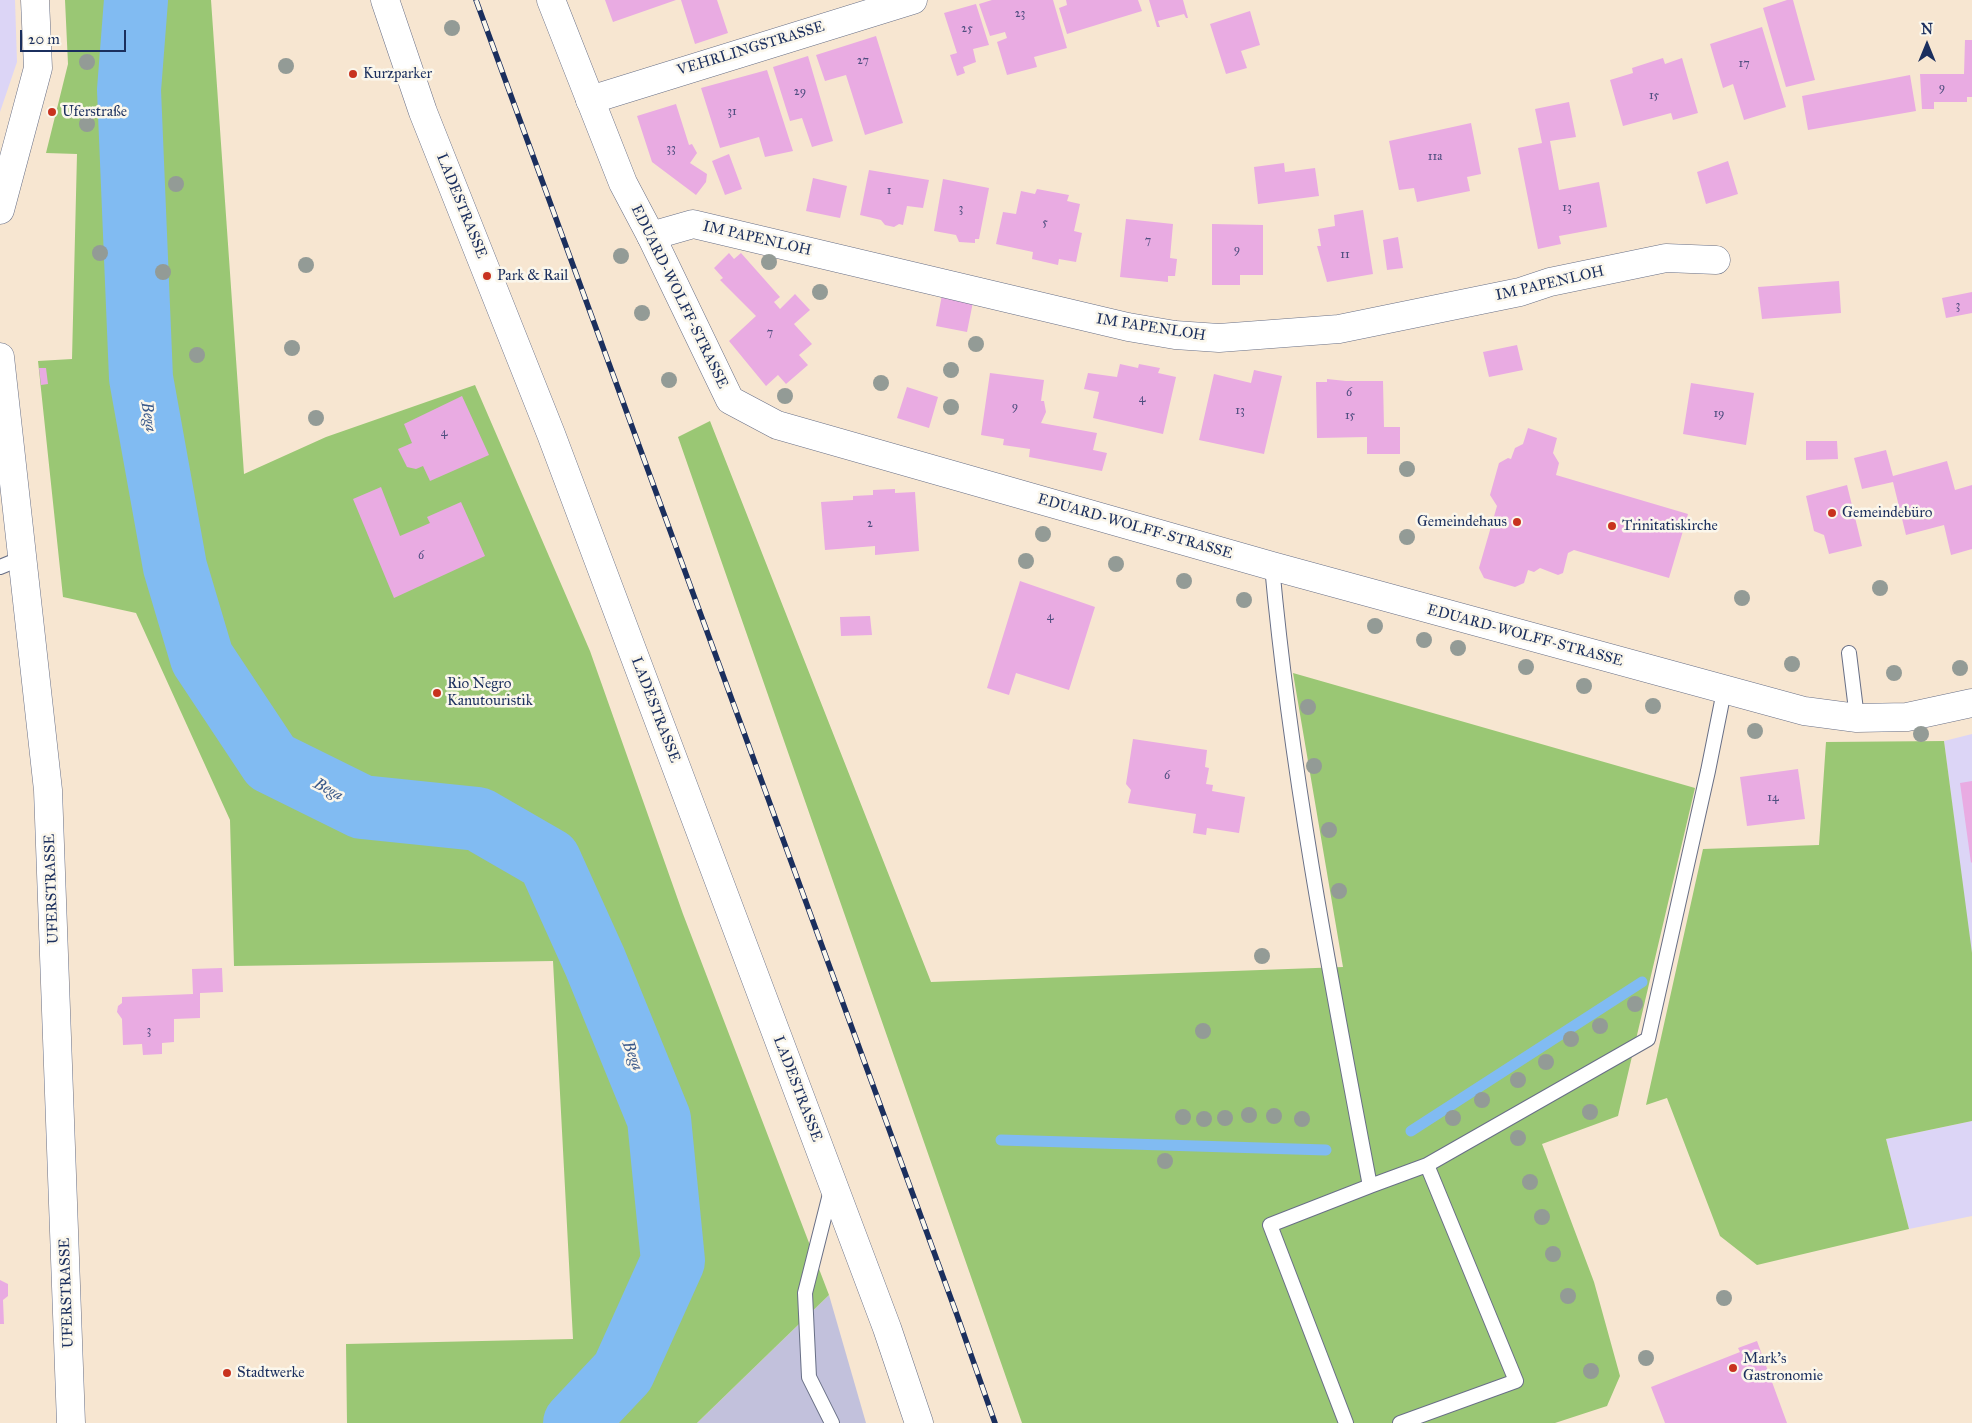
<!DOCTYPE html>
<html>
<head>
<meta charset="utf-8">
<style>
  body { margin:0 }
  #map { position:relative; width:1972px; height:1423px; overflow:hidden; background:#f7e6d1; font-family:"IM FELL Great Primer",serif }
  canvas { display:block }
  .north { position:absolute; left:1902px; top:20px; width:50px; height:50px; -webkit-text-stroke:4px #fbf7ec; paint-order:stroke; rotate:0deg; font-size:14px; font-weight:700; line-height:20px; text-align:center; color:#1b2f5e }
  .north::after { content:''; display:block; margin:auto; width:18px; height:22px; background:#1b2f5e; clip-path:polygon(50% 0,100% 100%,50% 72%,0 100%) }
  .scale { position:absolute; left:20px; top:30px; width:106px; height:22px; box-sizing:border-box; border:2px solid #1b2f5e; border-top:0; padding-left:6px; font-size:15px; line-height:18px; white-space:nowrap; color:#1b2f5e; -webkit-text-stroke:4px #fbf7ec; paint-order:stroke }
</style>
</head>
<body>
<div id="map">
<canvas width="1972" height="1423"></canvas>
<div class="north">N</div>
<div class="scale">20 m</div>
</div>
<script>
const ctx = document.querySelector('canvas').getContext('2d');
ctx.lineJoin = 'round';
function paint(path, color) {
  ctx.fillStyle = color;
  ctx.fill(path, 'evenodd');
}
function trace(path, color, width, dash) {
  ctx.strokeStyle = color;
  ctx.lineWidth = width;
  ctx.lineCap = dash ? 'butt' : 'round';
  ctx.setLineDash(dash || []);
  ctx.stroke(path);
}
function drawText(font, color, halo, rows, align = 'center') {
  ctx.font = font + ' "IM FELL Great Primer",serif';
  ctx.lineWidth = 5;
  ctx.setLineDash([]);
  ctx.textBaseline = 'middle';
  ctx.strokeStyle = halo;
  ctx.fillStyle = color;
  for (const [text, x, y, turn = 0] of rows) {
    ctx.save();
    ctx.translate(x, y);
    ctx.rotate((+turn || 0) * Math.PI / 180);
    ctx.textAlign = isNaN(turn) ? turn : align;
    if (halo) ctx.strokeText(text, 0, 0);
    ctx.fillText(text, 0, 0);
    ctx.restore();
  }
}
paint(new Path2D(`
  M 0,0 L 15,0 L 17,62 L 0,112 Z
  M 1972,734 L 1972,953 L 1971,953 L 1944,741 Z
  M 1972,1121 L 1972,1216 L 1909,1229 L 1886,1139 Z`), '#dcd5f6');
paint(new Path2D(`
  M 829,1295 L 866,1423 L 697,1423 Z`), '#c2c1dc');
paint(new Path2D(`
  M 65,0 L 211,0 L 244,474 L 326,437 L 475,385 L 590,651 L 683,914 L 829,1295 L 697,1423 L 347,1423 L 346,1344 L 573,1339 L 553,961 L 234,966 L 230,820 L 136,613 L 63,597 L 38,361 L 72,359 L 77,154 L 46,153 L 68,64 Z
  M 710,421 L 931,982 L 1343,967 L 1293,673 L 1695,788 L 1618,1116 L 1542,1144 L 1594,1282 L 1620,1376 L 1607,1406 L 1555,1423 L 1022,1423 L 678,437 Z
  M 1944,741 L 1972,953 L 1972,1121 L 1886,1139 L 1909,1229 L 1757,1265 L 1720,1236 L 1667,1098 L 1646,1105 L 1703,849 L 1819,845 L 1826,742 Z`), '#9ac774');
trace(new Path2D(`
  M 1411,1131 L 1642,982
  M 1001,1140 L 1326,1150`), '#81bbf2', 11);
trace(new Path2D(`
  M 136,0 L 129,90 L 141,378 L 175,567 L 202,658 L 271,762 L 362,807 L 478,819 L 549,860 L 595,962 L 659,1119 L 673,1261 L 623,1372 L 575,1423`), '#81bbf2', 64);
paint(new Path2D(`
  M 605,0 L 676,0 L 613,22 Z
  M 681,0 L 717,0 L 728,33 L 695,44 Z
  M 992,0 L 1053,0 L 1067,48 L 1034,57 L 1037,67 L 1007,75 L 997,42 L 1007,38 L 1005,32 L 990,36 L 979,4 Z
  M 1066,0 L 1138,0 L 1142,11 L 1067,34 L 1059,8 L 1067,5 Z
  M 1149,0 L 1183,0 L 1188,18 L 1186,18 L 1184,14 L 1158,21 L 1160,27 L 1157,27 Z
  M 1787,0 L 1793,0 L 1815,80 L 1786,87 L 1763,8 Z
  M 976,4 L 989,45 L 973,49 L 976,62 L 963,67 L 965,73 L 957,76 L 950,55 L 957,53 L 944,13 Z
  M 1250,11 L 1260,45 L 1241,51 L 1247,68 L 1226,74 L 1210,24 Z
  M 1762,27 L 1786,107 L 1744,120 L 1733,84 L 1723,88 L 1710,44 Z
  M 876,36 L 903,123 L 865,135 L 846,75 L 825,81 L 816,55 Z
  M 1965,40 L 1972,40 L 1972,97 L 1967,97 L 1967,102 L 1934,102 L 1934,109 L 1922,109 L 1920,74 L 1964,74 Z
  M 808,56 L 833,141 L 812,147 L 802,118 L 790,121 L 773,67 Z
  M 1663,58 L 1665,64 L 1682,58 L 1698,113 L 1673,120 L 1671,113 L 1623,126 L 1610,80 L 1633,73 L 1632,68 Z
  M 767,70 L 793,151 L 765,157 L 759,137 L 720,148 L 701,88 Z
  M 1910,75 L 1916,111 L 1808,130 L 1802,96 Z
  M 1569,102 L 1576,137 L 1550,141 L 1559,190 L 1599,182 L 1607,227 L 1559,236 L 1561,244 L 1538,249 L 1518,148 L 1542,143 L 1535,109 Z
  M 676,104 L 689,145 L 692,144 L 697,153 L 690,163 L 707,174 L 706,182 L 696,195 L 652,162 L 637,116 Z
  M 1471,123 L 1481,174 L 1467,177 L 1470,191 L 1417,202 L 1414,188 L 1399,190 L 1389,141 Z
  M 729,154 L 742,189 L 725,195 L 712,161 Z
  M 1728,161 L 1738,194 L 1706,204 L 1697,172 Z
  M 1284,163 L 1285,172 L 1315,168 L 1319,196 L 1258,204 L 1254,167 Z
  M 869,170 L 929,180 L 923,208 L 907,206 L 903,225 L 899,224 L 894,227 L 885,225 L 881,220 L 860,215 Z
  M 813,178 L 847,186 L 840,218 L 806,211 Z
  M 943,179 L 989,188 L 979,239 L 975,239 L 975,243 L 959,242 L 956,235 L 934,231 Z
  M 1037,189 L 1069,195 L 1067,201 L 1080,204 L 1074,231 L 1082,233 L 1076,262 L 1059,259 L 1058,265 L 1032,259 L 1033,252 L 996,244 L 1003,212 L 1016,214 L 1021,191 L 1035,194 Z
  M 1363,210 L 1373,274 L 1327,282 L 1317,246 L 1321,246 L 1318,229 L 1335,226 L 1334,215 Z
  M 1126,219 L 1173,224 L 1170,258 L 1177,259 L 1175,276 L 1168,276 L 1168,282 L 1120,277 Z
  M 1212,224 L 1263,225 L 1263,275 L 1240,275 L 1240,285 L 1212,285 Z
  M 1398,237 L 1403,268 L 1387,270 L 1383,240 Z
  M 729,253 L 734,259 L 741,253 L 780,297 L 774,302 L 780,309 L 795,294 L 810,310 L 794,324 L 812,344 L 799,355 L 808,365 L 786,384 L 778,375 L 766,386 L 729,341 L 756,316 L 720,280 L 723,278 L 714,268 Z
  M 1839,281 L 1841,313 L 1762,319 L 1758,287 Z
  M 1972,292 L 1972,313 L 1946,318 L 1942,298 Z
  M 942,295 L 973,302 L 967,332 L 936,326 Z
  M 1517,345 L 1523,370 L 1489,377 L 1483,352 Z
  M 1120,364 L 1138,368 L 1139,364 L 1160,368 L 1158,373 L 1176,377 L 1163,434 L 1093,418 L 1099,392 L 1084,389 L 1088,373 L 1117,377 Z
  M 39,368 L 46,368 L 48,384 L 41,385 Z
  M 1254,370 L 1282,376 L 1264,454 L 1199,440 L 1214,374 L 1251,383 Z
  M 990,373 L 1044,380 L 1041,401 L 1044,401 L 1046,412 L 1041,423 L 1097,433 L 1093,450 L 1107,453 L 1102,471 L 1029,457 L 1030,449 L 1003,445 L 1004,439 L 981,435 Z
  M 1327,379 L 1346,381 L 1383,381 L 1384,427 L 1400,427 L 1400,454 L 1367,454 L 1367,437 L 1317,438 L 1316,382 L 1327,382 Z
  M 1691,383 L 1754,393 L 1746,445 L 1683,434 Z
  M 907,387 L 938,397 L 929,428 L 897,418 Z
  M 462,396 L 489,455 L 430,481 L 423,466 L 416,469 L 407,467 L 398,449 L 412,443 L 404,424 Z
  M 1528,428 L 1557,438 L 1553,453 L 1559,463 L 1556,475 L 1688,514 L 1669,578 L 1574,550 L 1568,553 L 1563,573 L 1558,575 L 1540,568 L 1534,572 L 1528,570 L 1524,583 L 1515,587 L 1484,578 L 1479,568 L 1497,506 L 1490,495 L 1499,463 L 1508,458 L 1511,459 L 1515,448 L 1523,444 Z
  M 1806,441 L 1837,441 L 1838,459 L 1806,460 Z
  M 1886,450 L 1893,476 L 1947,461 L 1955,490 L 1972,485 L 1972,549 L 1951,555 L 1944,525 L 1906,535 L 1893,482 L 1862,489 L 1854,458 Z
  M 1847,485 L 1862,546 L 1829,554 L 1824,535 L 1814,531 L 1806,496 Z
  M 381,487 L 400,536 L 430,523 L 427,517 L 461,502 L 485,556 L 394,598 L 353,499 Z
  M 895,489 L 895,493 L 915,492 L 919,551 L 875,555 L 875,546 L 825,550 L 821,502 L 853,500 L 853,496 L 873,495 L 873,490 Z
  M 1020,581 L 1095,607 L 1069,690 L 1016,673 L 1009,695 L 987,688 Z
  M 870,616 L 872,635 L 841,636 L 840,617 Z
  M 1133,739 L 1207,750 L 1205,767 L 1209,768 L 1206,784 L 1213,785 L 1212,791 L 1245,797 L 1239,833 L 1207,828 L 1206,835 L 1193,833 L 1196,814 L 1128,803 L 1131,790 L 1126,784 Z
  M 1798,769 L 1805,819 L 1747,826 L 1740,777 Z
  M 1972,781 L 1972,862 L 1971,863 L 1960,783 Z
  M 222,968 L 223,992 L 200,993 L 200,1018 L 174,1019 L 174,1042 L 162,1043 L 162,1054 L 143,1055 L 142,1044 L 123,1045 L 122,1019 L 117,1012 L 118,1006 L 122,1003 L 122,997 L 193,994 L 192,969 Z
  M 0,1280 L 8,1284 L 8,1296 L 3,1300 L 4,1324 L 0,1324 Z
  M 1757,1341 L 1787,1423 L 1665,1423 L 1651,1387 L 1740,1352 L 1738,1348 Z`), '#e9abe2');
const lane = new Path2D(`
  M 1272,566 C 1291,774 1331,981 1370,1186 L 1270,1225 L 1346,1423
  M 0,567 L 22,558
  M 1849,653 L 1857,718
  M 1370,1186 L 1427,1165
  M 831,1190 L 805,1293 L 809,1377 L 832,1423
  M 1400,1423 L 1516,1381 L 1427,1165 L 1648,1039 L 1708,771 L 1724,691`);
const street = new Path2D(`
  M 385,0 L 423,112 L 551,434 L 887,1328 L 919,1423
  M 590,100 L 913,0
  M 0,210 L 38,68 L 35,0
  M 651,236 L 693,224 L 1128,327 L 1175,335 L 1219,338 L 1339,329 L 1520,292 L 1550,282 L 1666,258 L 1716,260
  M 0,357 L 48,790 L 71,1423`);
const secondary = new Path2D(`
  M 551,0 L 623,183 L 651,236 L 730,400 L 777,425 L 1272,566 L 1804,711 L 1857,718 L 1907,717 L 1972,703`);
trace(lane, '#686f86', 16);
trace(street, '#686f86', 29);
trace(secondary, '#686f86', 29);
trace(lane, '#fff', 14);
trace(street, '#fff', 28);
trace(secondary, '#fff', 28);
const rail = new Path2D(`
  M 476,0 L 957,1315 L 995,1423`);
trace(rail, '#1b2f5e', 5.5);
trace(rail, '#fbf7ec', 4, [11]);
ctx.fillStyle = '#939b96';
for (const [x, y] of [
  [452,28],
  [87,62],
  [286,66],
  [87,124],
  [176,184],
  [100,253],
  [621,256],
  [769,262],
  [306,265],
  [163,272],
  [820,292],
  [642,313],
  [976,344],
  [292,348],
  [197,355],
  [951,370],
  [669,380],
  [881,383],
  [785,396],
  [951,407],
  [316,418],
  [1407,469],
  [1043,534],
  [1407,537],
  [1026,561],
  [1116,564],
  [1184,581],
  [1880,588],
  [1742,598],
  [1244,600],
  [1375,626],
  [1424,640],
  [1458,648],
  [1792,664],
  [1526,667],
  [1960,668],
  [1894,673],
  [1584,686],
  [1653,706],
  [1308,707],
  [1755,731],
  [1921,734],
  [1314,766],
  [1329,830],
  [1339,891],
  [1262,956],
  [1635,1004],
  [1600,1026],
  [1203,1031],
  [1571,1039],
  [1546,1062],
  [1518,1080],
  [1482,1100],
  [1590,1112],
  [1249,1115],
  [1274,1116],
  [1183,1117],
  [1225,1118],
  [1453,1118],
  [1204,1119],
  [1302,1119],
  [1518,1138],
  [1165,1161],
  [1530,1182],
  [1542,1217],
  [1553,1254],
  [1568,1296],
  [1724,1298],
  [1646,1358],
  [1591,1371]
]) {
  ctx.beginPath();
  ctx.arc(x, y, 8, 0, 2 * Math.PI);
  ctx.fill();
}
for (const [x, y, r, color] of [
  [353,74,5,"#c8321e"],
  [52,112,5,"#c8321e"],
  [487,276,5,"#c8321e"],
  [1832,513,5,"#c8321e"],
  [1517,522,5,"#c8321e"],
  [1612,526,5,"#c8321e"],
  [437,693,5,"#c8321e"],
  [1733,1368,5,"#c8321e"],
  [227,1373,5,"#c8321e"]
]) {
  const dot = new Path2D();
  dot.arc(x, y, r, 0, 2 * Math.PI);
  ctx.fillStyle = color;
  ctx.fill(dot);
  trace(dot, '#fbf7ec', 2);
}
drawText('12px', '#4e4e7f', null, [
  ["23",1020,14],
  ["25",967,29],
  ["27",863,61],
  ["17",1744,64],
  ["9",1942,88],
  ["29",800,92],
  ["15",1654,96],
  ["31",732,112],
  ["33",671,149],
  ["11a",1435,157],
  ["1",889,191],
  ["13",1567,208],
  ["3",961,209],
  ["5",1045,223],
  ["7",1148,241],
  ["9",1237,250],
  ["11",1345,255],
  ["3",1958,306],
  ["7",770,333],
  ["6",1349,393],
  ["4",1142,399],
  ["9",1015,407],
  ["13",1240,411],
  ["19",1719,414],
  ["15",1350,416],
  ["4",444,433],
  ["2",870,524],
  ["6",421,556],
  ["4",1050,617],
  ["6",1167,776],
  ["14",1773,798],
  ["3",149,1031]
]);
drawText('15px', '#1b2f5e', '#fbf7ec', [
  ["VEHRLINGSTRASSE",751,49,-17],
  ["LADESTRASSE",461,206,68],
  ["IM PAPENLOH",757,239,13],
  ["IM PAPENLOH",1550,284,-13],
  ["EDUARD-WOLFF-STRASSE",679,297,64],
  ["IM PAPENLOH",1151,328,9],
  ["EDUARD-WOLFF-STRASSE",1135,527,16],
  ["EDUARD-WOLFF-STRASSE",1525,636,15],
  ["LADESTRASSE",655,710,69],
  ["UFERSTRASSE",52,889,-92],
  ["LADESTRASSE",797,1089,69],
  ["UFERSTRASSE",67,1293,-92]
]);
drawText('15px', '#1b2f5e', '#fbf7ec', [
  ["Kurzparker",363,74],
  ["Uferstraße",62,112],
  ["Park & Rail",497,276],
  ["Gemeindebüro",1842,513],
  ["Gemeindehaus",1507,522,"right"],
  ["Trinitatiskirche",1622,526],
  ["Rio Negro",447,684],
  ["Kanutouristik",447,701],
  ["Mark's",1743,1359],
  ["Gastronomie",1743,1376],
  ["Stadtwerke",237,1373]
], 'left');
drawText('italic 16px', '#3a598a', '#fbf7ec', [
  ["Bega",148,417,80],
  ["Bega",328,790,27],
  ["Bega",632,1056,67]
]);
</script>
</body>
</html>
